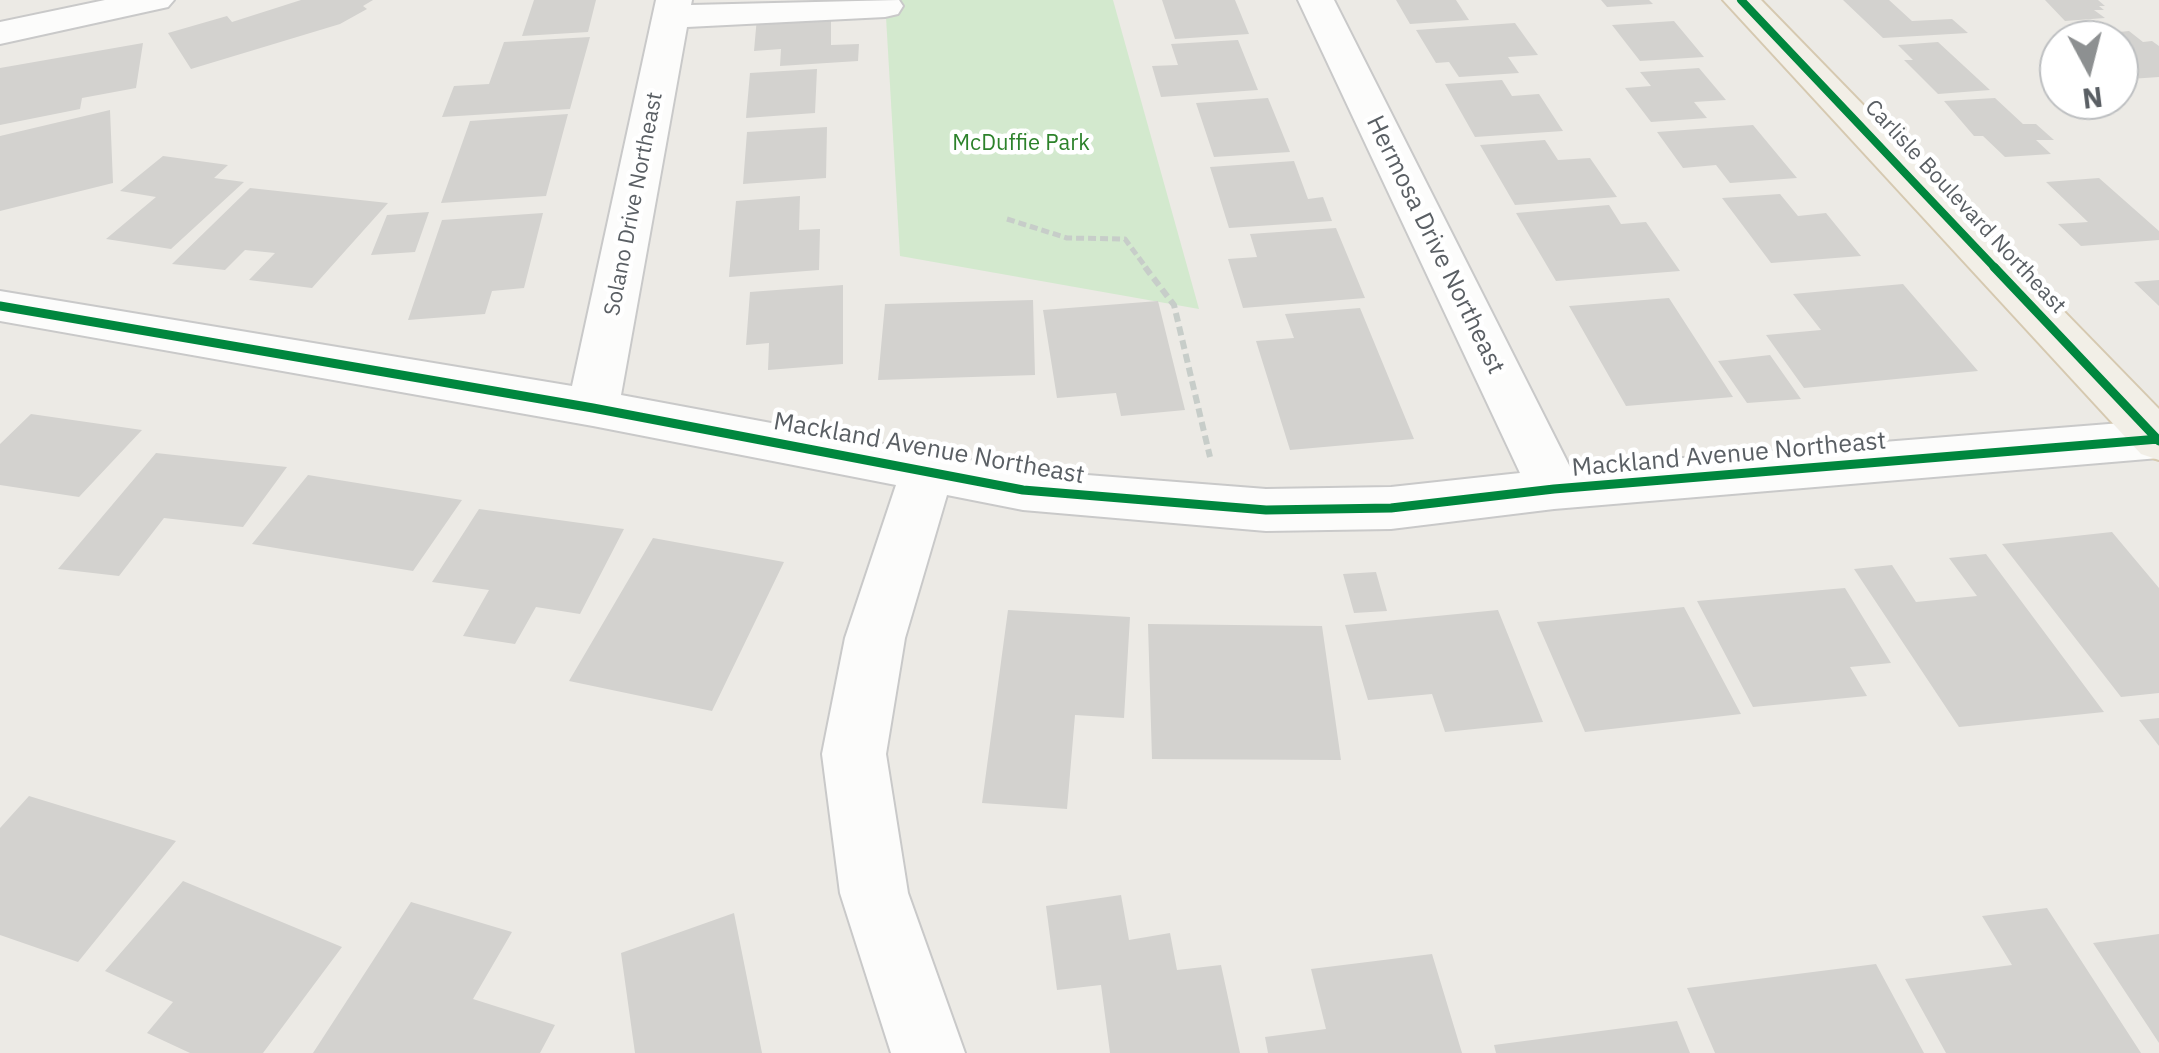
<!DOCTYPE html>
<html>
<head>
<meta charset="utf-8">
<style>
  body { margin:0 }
  #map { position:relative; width:2159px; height:1053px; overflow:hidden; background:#eceae5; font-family:"IBM Plex Sans",sans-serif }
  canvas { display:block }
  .north { position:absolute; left:2039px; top:20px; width:100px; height:100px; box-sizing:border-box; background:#fff; border:2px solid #bdbfc1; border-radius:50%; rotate:173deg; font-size:28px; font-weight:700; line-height:40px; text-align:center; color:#5a5f64 }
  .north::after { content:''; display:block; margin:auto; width:35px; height:45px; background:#8d9091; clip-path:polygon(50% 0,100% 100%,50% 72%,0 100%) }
</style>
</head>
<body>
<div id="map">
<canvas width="2159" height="1053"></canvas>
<div class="north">N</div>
</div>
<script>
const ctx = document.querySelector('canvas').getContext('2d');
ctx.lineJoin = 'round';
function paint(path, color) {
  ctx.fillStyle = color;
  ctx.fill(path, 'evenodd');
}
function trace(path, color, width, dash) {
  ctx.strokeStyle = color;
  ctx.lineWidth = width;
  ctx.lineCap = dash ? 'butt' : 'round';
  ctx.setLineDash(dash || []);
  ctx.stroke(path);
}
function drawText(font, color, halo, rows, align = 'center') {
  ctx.font = font + ' "IBM Plex Sans",sans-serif';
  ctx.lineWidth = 9;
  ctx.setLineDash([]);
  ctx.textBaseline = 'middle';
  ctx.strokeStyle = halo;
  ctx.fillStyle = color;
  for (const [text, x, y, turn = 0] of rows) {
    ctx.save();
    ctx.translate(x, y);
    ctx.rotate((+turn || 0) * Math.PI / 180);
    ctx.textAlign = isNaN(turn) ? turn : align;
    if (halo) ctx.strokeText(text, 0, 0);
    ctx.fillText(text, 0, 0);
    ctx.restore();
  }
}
paint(new Path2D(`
  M 885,0 L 1113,0 L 1199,309 L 900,256 Z`), '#d3e9ce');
paint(new Path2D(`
  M 301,0 L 373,0 L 363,6 L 367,9 L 340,24 L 191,69 L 168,33 L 227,16 L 232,22 Z
  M 534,0 L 596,0 L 588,32 L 522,36 Z
  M 1162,0 L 1235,0 L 1249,34 L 1175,39 Z
  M 1396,0 L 1456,0 L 1469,20 L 1410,24 Z
  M 1601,0 L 1649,0 L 1653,4 L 1607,7 Z
  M 1843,0 L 1889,0 L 1912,21 L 1952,19 L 1968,33 L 1883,38 Z
  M 2045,0 L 2098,0 L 2105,6 L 2099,6 L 2104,10 L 2094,10 L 2105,18 L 2065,21 Z
  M 831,13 L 831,45 L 859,44 L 858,61 L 780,66 L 781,49 L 754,51 L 757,17 Z
  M 1674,21 L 1704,57 L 1640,61 L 1612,25 Z
  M 1515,23 L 1538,55 L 1508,57 L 1519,73 L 1459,77 L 1449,62 L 1436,63 L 1416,30 Z
  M 2129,31 L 2143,42 L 2152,41 L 2159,46 L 2159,77 L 2130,79 L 2119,71 L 2124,68 L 2119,64 L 2126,64 L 2119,58 L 2119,40 L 2095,40 L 2088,35 Z
  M 590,37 L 570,109 L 442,117 L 454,86 L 489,84 L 504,42 Z
  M 1238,40 L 1258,90 L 1161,97 L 1152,66 L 1178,65 L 1171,44 Z
  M 1938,42 L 1990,90 L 1938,94 L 1904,60 L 1913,60 L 1898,45 Z
  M 143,43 L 136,88 L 82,98 L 80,109 L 0,125 L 0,68 Z
  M 1699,68 L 1726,100 L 1694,102 L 1707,118 L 1651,122 L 1625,88 L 1651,86 L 1640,72 Z
  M 817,69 L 815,113 L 746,118 L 750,73 Z
  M 1502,80 L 1512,96 L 1539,94 L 1563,131 L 1475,137 L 1445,84 Z
  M 1268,98 L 1290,152 L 1214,157 L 1196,103 Z
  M 1995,98 L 2023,124 L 2036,124 L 2054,140 L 2036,140 L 2051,154 L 2005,157 L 1983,136 L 1974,136 L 1944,101 Z
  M 110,110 L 113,183 L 0,211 L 0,136 Z
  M 568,114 L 546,196 L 441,203 L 470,121 Z
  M 1753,125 L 1797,178 L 1730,183 L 1716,165 L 1683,168 L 1657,132 Z
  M 827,127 L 826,178 L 743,184 L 747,132 Z
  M 1545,140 L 1558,160 L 1590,158 L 1617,197 L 1515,205 L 1480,145 Z
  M 163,156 L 228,165 L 214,178 L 244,182 L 171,249 L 106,239 L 156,197 L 120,191 Z
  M 1294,161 L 1308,199 L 1323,197 L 1332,221 L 1229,228 L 1210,167 Z
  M 2099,178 L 2159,231 L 2159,240 L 2081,246 L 2058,224 L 2088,222 L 2046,182 Z
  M 250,188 L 388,203 L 312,288 L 249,280 L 275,253 L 245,250 L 225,270 L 172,264 Z
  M 1780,194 L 1798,216 L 1826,213 L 1861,256 L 1771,263 L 1722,198 Z
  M 800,196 L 799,230 L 820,229 L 819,270 L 729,277 L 736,201 Z
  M 1609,205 L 1621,224 L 1646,222 L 1680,271 L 1556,281 L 1516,213 Z
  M 429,212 L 415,252 L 371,255 L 387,215 Z
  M 543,213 L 524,288 L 492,291 L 485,314 L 408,320 L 442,220 Z
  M 1336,228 L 1365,298 L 1243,308 L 1228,259 L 1257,257 L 1250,234 Z
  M 2159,280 L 2159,306 L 2134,282 Z
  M 1903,284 L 1978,371 L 1804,388 L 1766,335 L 1821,330 L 1793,294 Z
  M 843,285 L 843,364 L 768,370 L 769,343 L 746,345 L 750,292 Z
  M 1669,298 L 1733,397 L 1626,406 L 1569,306 Z
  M 1033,300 L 1035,375 L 878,380 L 885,304 Z
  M 1158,301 L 1185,410 L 1121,416 L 1116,393 L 1057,398 L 1043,310 Z
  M 1360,308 L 1414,439 L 1290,450 L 1256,341 L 1294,338 L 1285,314 Z
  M 1770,355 L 1801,399 L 1747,403 L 1718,361 Z
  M 31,414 L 142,430 L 79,497 L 0,485 L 0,444 Z
  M 156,453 L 287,467 L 243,527 L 164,518 L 119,576 L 58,569 Z
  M 308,475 L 462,500 L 413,571 L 252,544 Z
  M 479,509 L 624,529 L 580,614 L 536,607 L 515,644 L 463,636 L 489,590 L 432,582 Z
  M 2112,532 L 2159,588 L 2159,693 L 2121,697 L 2002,544 Z
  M 653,538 L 784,562 L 712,711 L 569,681 Z
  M 1986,554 L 2104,712 L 1959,727 L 1854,569 L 1892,565 L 1916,602 L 1977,596 L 1949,558 Z
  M 1376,572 L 1387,611 L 1354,613 L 1343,574 Z
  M 1845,588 L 1891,663 L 1850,667 L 1867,696 L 1753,707 L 1697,601 Z
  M 1684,607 L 1741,714 L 1585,732 L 1537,622 Z
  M 1008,610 L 1130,617 L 1124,718 L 1075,715 L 1067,809 L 982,803 Z
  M 1498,610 L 1543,722 L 1445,732 L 1432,694 L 1368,700 L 1345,625 Z
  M 1148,624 L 1322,626 L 1341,760 L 1152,759 Z
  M 2159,718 L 2159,746 L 2139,720 Z
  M 29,796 L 176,841 L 78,962 L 0,935 L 0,828 Z
  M 183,881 L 342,947 L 263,1053 L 190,1053 L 147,1033 L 173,1002 L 105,971 Z
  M 1121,895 L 1129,940 L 1170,933 L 1177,970 L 1221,965 L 1240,1053 L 1110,1053 L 1101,985 L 1057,990 L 1046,906 Z
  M 411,902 L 512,932 L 473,999 L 555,1025 L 540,1053 L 313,1053 Z
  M 2047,908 L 2141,1053 L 1946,1053 L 1905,979 L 2012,965 L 1982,916 Z
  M 734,913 L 762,1053 L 635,1053 L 621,953 Z
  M 2159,934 L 2159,1043 L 2093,943 Z
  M 1432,954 L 1462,1053 L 1268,1053 L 1265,1037 L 1326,1029 L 1311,969 Z
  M 1876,964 L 1924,1053 L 1715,1053 L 1687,988 Z
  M 1677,1021 L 1690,1053 L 1496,1053 L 1494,1045 Z`), '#d3d2cf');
const minor = new Path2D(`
  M 105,0 L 174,0 L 168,7 L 0,44 L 0,22 Z
  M 656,0 L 692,0 L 691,5 L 899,0 L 903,6 L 898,14 L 885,17 L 687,27 L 621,395 L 1023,470 L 1266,489 L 1391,487 L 1520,473 L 1298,0 L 1334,0 L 1570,467 L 2159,420 L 2159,458 L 1554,509 L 1391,529 L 1266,531 L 1023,510 L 947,495 L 905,638 L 886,754 L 908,893 L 965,1053 L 891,1053 L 840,893 L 822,754 L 845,638 L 896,485 L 593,426 L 0,321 L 0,291 L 572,386 Z`);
const major = new Path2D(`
  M 1723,0 L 1761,0 L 2159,409 L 2159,460 L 2141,454 Z`);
trace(minor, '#c9c9c9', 4);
trace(major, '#d6c9b0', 4);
trace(new Path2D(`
  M 1007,219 L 1067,238 L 1125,239 L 1147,269`), '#c7cdc9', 5, [8, 4]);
trace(new Path2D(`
  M 1145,267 L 1174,305 L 1210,457`), '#c7cdc9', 6, [9, 5]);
paint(minor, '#fcfcfb');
paint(major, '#f2efe7');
trace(new Path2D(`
  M 1741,0 L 1996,269`), '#00873e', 8);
trace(new Path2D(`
  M 1994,267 L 2159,441
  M 0,306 L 593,408 L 1023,490 L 1266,510 L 1391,508 L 1554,489 L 2159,439`), '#00873e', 9);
drawText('22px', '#2d822b', '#fff', [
  ["McDuffie Park",1021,144]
]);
drawText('22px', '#5a5f64', '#fff', [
  ["Solano Drive Northeast",634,204,-79],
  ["Carlisle Boulevard Northeast",1965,207,47]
]);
drawText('25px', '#5a5f64', '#fff', [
  ["Hermosa Drive Northeast",1435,245,64],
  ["Mackland Avenue Northeast",929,449,10],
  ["Mackland Avenue Northeast",1729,455,-5]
]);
</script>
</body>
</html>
